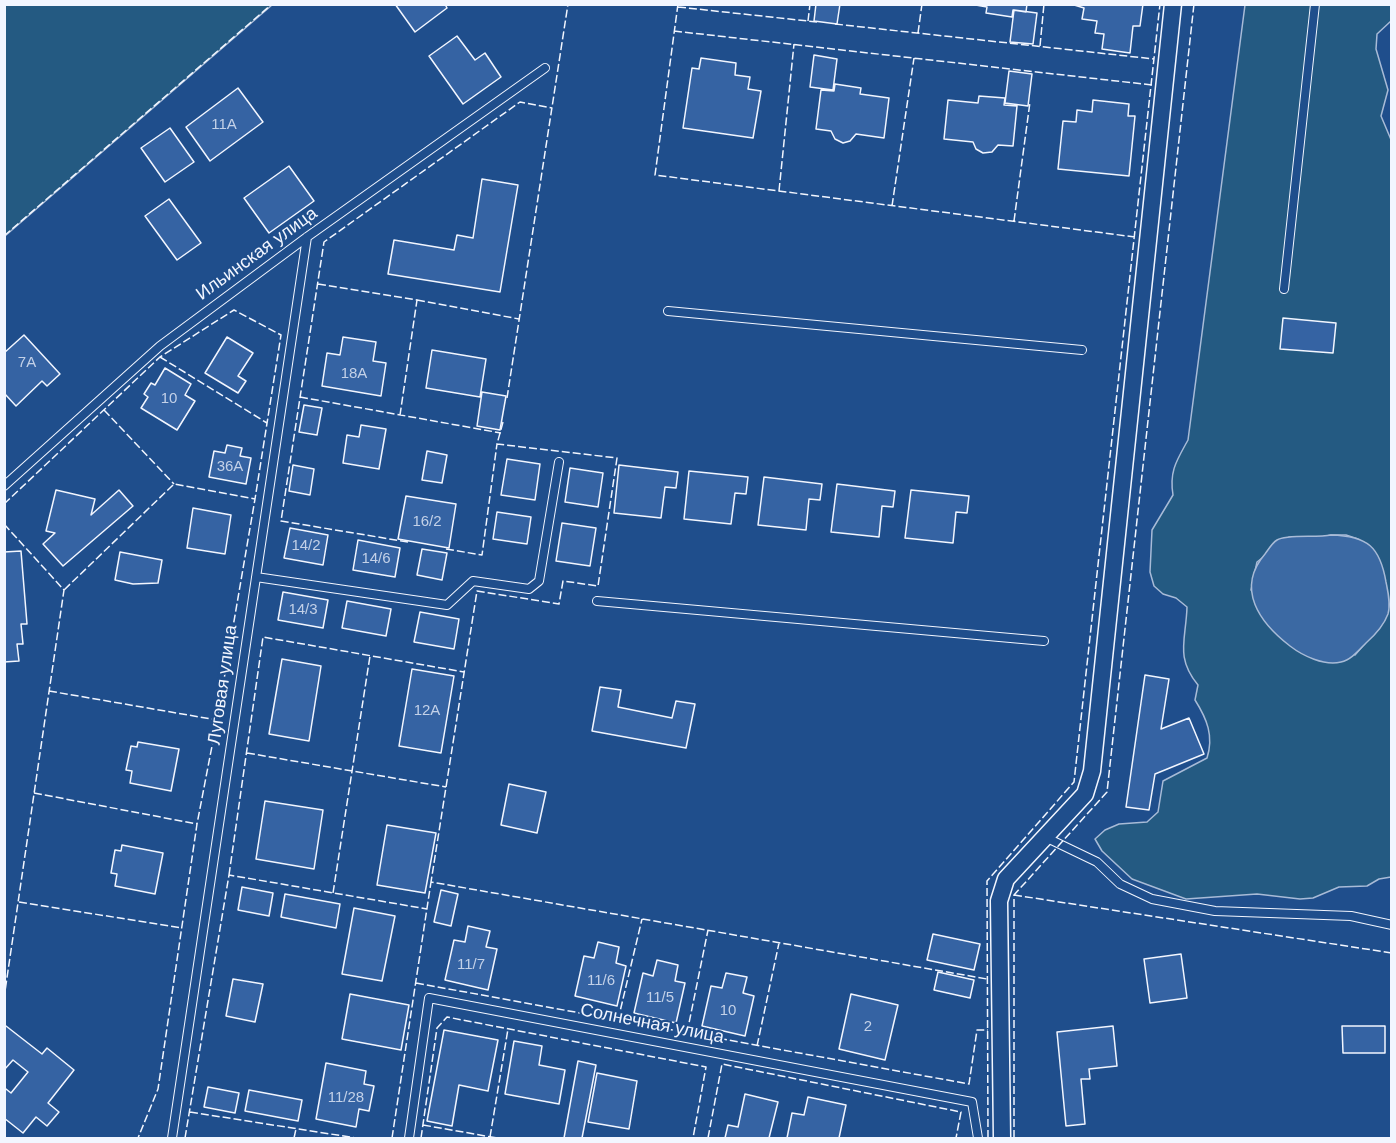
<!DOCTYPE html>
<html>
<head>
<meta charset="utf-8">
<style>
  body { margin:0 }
  #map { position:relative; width:1396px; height:1143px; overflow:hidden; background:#1f4e8c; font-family:Arial,sans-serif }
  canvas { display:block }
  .frame { position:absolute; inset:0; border:6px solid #f2f6ff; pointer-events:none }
</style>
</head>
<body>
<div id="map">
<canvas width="1396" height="1143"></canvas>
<div class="frame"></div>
</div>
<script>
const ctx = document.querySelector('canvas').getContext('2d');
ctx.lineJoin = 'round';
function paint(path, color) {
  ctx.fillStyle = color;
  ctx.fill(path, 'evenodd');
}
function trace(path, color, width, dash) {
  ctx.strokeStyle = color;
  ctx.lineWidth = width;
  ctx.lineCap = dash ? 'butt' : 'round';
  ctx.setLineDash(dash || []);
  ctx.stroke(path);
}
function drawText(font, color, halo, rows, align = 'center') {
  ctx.font = font + ' Arial,sans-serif';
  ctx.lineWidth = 4.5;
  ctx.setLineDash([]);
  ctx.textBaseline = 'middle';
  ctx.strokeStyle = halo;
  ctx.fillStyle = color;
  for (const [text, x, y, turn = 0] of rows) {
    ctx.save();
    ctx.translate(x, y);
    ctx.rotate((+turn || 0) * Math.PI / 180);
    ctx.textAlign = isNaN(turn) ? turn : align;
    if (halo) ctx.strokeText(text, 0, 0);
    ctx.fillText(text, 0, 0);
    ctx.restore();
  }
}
const green = new Path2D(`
  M 5,4 L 272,4 L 272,5 L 5,236 Z
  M 1245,5 L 1391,5 L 1391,21 L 1377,34 L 1376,49 L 1388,90 L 1381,116 L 1392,142 L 1391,877 L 1379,879 L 1367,886 L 1339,887 L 1313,898 L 1300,899 L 1257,894 L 1186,899 L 1132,879 L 1102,851 L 1095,839 L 1105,830 L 1119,824 L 1147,822 L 1158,812 L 1163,781 L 1207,758 C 1214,736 1207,719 1195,700 L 1198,685 C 1175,657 1186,640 1187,607 L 1176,598 L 1163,594 L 1154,586 L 1150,572 L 1152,530 L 1173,495 C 1169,471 1177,460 1188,440 ZM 1331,535 L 1346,535 L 1358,539 L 1382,624 L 1355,655 L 1251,590 L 1257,562 L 1289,537 L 1317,538 Z`);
paint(green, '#245a82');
trace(green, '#a8bbd7', 1.5);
const water = new Path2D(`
  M 1331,535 C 1368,536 1380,547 1386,582 C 1388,592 1391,604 1388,614 C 1384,625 1375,635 1366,643 C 1359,650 1351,660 1341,662 C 1324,666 1303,656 1290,646 C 1260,623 1235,589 1265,554 C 1268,550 1272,543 1277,540 C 1287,534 1317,538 1331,535 Z`);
paint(water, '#3b69a3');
trace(water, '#a8bbd7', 1.5);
const building = new Path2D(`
  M 395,4 L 445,4 L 447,8 L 415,32 Z
  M 816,4 L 840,4 L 837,24 L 814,21 Z
  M 970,4 L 1027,4 L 1026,12 L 1013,10 L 1012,17 L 986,13 L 987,7 Z
  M 1071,4 L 1143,4 L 1140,26 L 1133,26 L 1130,53 L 1102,49 L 1104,34 L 1095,33 L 1097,21 L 1082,19 L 1084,8 Z
  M 1014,10 L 1037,13 L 1033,44 L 1010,42 Z
  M 457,36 L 475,60 L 485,53 L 501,77 L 463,104 L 429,56 Z
  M 814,55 L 837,59 L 833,90 L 810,87 Z
  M 701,58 L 736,63 L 735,75 L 750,77 L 748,89 L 761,91 L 753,138 L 683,128 L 692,68 L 699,69 Z
  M 1009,71 L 1032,74 L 1028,106 L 1005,103 Z
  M 835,84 L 861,88 L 860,94 L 889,98 L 884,138 L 856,134 L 850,141 L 843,143 L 835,139 L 831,131 L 816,129 L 821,90 L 834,91 Z
  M 238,88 L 263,122 L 210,161 L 186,127 Z
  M 979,96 L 1005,98 L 1004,105 L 1017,106 L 1013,146 L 998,145 L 992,152 L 983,153 L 976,149 L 973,142 L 944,139 L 948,100 L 978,103 Z
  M 1093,100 L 1129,104 L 1128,116 L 1135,116 L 1129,176 L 1058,169 L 1063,121 L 1076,122 L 1077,110 L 1092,112 Z
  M 170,128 L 194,162 L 165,182 L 141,148 Z
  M 289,166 L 314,201 L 269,233 L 244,198 Z
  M 482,179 L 518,185 L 500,292 L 388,274 L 394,240 L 454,250 L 457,235 L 473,238 Z
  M 169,199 L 201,243 L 177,260 L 145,216 Z
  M 1283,318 L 1336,323 L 1333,353 L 1280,349 Z
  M 24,335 L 60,374 L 47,386 L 42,381 L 16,406 L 4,393 L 4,353 Z
  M 227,337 L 253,353 L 238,376 L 246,381 L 238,393 L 205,373 Z
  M 343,337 L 376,342 L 373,361 L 386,363 L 381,396 L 322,386 L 327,353 L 340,355 Z
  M 432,350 L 486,359 L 480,397 L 426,388 Z
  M 165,368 L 191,384 L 185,395 L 195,401 L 177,430 L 141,408 L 148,397 L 144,394 L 151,383 L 155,385 Z
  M 482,392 L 506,396 L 500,430 L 477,426 Z
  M 304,405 L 322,408 L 317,435 L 299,432 Z
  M 361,425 L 386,429 L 379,469 L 343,463 L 347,435 L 359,437 Z
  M 227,445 L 242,448 L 240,456 L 251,458 L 246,484 L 209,477 L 214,451 L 225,453 Z
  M 427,451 L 447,455 L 442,483 L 422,480 Z
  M 507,459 L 540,464 L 535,500 L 501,495 Z
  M 293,465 L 314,469 L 310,495 L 289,491 Z
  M 619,465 L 678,472 L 676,488 L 665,487 L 661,518 L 614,513 Z
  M 570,468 L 603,473 L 598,507 L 565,502 Z
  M 689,471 L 748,477 L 746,494 L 735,493 L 731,524 L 684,519 Z
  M 764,477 L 822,484 L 820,500 L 809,499 L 806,530 L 758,525 Z
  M 837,484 L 895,491 L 893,507 L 882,506 L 879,537 L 831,532 Z
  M 56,490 L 95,499 L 91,515 L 119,490 L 133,506 L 63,566 L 43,544 L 55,533 L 46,531 Z
  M 911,490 L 969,496 L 967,513 L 956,512 L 953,543 L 905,538 Z
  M 406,496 L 456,504 L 449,548 L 398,539 Z
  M 193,508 L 231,515 L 225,554 L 187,548 Z
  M 497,512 L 531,517 L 527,544 L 493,539 Z
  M 562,523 L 596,528 L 590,566 L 556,561 Z
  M 290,528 L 328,535 L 323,565 L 284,558 Z
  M 358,540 L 400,548 L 395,577 L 353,570 Z
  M 422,549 L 447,553 L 442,580 L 417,575 Z
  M 21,551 L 27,624 L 21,624 L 23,644 L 17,644 L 19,661 L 4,662 L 4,552 Z
  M 120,552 L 162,560 L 158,583 L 133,584 L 115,580 Z
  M 283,592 L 328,600 L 323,628 L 278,620 Z
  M 347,601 L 391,609 L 386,636 L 342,628 Z
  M 420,612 L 459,619 L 454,649 L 414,642 Z
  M 282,659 L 321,666 L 309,741 L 269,734 Z
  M 412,669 L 454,676 L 441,753 L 399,746 Z
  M 1145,675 L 1169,679 L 1161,729 L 1189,718 L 1204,754 L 1155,774 L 1149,810 L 1126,807 Z
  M 600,687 L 621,690 L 618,707 L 672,718 L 676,701 L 695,704 L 686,748 L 592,731 Z
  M 138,742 L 179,749 L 171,791 L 130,783 L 132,771 L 126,770 L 131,746 L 137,747 Z
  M 509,784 L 546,792 L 537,833 L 501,825 Z
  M 265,801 L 323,810 L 314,869 L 256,859 Z
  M 387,825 L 436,833 L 425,893 L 377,885 Z
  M 122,845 L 163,853 L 155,894 L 115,886 L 117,874 L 111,873 L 115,850 L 121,851 Z
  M 242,887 L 273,893 L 269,916 L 238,910 Z
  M 441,890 L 458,894 L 451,926 L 434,922 Z
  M 285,894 L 340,904 L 336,928 L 281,917 Z
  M 354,908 L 395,916 L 382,981 L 342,974 Z
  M 468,926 L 490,931 L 486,947 L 497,949 L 488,990 L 445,980 L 454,940 L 465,942 Z
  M 933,934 L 980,944 L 974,970 L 927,960 Z
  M 598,942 L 619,947 L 616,963 L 626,966 L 617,1006 L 575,996 L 584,956 L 594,958 Z
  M 1181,954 L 1187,998 L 1150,1003 L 1144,959 Z
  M 657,960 L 678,965 L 675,981 L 685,983 L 676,1023 L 634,1013 L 643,973 L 653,976 Z
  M 938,972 L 974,980 L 970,998 L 934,990 Z
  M 726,973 L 747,977 L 743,993 L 754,996 L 745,1036 L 702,1026 L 711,986 L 722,988 Z
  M 233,979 L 263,984 L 255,1022 L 226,1016 Z
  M 350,994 L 409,1005 L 401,1050 L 342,1039 Z
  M 851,994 L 898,1005 L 885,1060 L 839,1049 Z
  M 6,1026 L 42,1054 L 47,1048 L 74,1070 L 48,1103 L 59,1112 L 47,1126 L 36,1117 L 23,1133 L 4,1118 L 4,1090 L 6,1089 L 11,1093 L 28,1072 L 13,1060 L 4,1070 L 4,1028 Z
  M 1113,1026 L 1117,1066 L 1089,1069 L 1090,1079 L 1081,1079 L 1085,1124 L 1066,1126 L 1057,1032 Z
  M 1342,1026 L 1385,1026 L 1385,1053 L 1343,1053 Z
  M 444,1030 L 498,1040 L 488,1091 L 459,1085 L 452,1126 L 427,1121 Z
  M 514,1041 L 542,1046 L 539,1065 L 565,1070 L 559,1104 L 505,1094 Z
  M 578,1061 L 596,1065 L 582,1138 L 564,1138 Z
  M 326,1063 L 366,1071 L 364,1084 L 374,1086 L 369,1111 L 359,1109 L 356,1127 L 316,1119 Z
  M 597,1073 L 637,1081 L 629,1129 L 588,1122 Z
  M 208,1087 L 239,1093 L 235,1113 L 204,1107 Z
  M 249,1090 L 302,1100 L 298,1121 L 245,1111 Z
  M 745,1094 L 778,1102 L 769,1138 L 725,1138 L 728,1125 L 738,1127 Z
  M 808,1097 L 846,1105 L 839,1138 L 787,1138 L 792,1113 L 804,1115 Z`);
paint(building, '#3563a3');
trace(building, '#f2f6ff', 1.5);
const service = new Path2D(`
  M 1284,289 L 1315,4
  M 668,311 L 1082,350
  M 4,486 L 160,346 L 307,237 L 545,68
  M 256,577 L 447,605 L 473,581 L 529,589 L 539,581 L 559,462
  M 597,601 L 1044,641
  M 1045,837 L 1097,862 L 1120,884 L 1152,899 L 1215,911 L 1351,916 L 1392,925
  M 172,1138 L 307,237
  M 409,1138 L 429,998 L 972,1102 L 978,1138`);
const minor = new Path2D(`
  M 1002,1138 L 999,901 L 1006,879 L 1085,794 L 1092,771 L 1173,4`);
trace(service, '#f2f6ff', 10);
trace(minor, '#f2f6ff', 19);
trace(service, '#1f4e8c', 8);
trace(minor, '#1f4e8c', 16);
trace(new Path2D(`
  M 678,4 L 655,175 L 1135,237
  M 678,7 L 817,22
  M 808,21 L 810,4
  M 835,24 L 1154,59
  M 674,31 L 1152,85
  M 918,33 L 922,4
  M 1040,46 L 1044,4
  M 779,191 L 794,44
  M 892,206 L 914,58
  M 1014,221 L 1030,102
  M 4,236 L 272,4
  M 318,284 L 417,300 L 400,415
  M 417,300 L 519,319
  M 160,357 L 267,423
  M 300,397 L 501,433
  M 507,398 L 568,4
  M 104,410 L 174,484
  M 503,422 L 497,444 L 617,458 L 598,586 L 563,581 L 559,604 L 477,591 L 431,882 L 987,979
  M 4,504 L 160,357 L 234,310 L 281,335 L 255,499 L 174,484 L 64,590
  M 4,524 L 64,590 L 4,998
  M 408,542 L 281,521 L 324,242 L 520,102 L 552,108
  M 446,549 L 482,555 L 497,444
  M 49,691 L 217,720 L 197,824 L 158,1089 L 138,1138
  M 217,720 L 255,499
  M 247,753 L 446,787
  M 34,793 L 197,824
  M 229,875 L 263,637 L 464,672
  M 333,893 L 370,656
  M 1014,895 L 1392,953
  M 19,902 L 182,928
  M 416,983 L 969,1084 L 977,1030 L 988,1030
  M 618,1020 L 642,919
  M 687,1033 L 708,930
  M 757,1046 L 779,943
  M 190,1112 L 356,1138
  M 423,1125 L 497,1138
  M 490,1137 L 508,1029
  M 185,1138 L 229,875 L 427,909
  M 294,1138 L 296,1129
  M 392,1138 L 431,882
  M 421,1138 L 437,1028 L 447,1017 L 706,1067 L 693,1138
  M 708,1138 L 722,1064 L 961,1112 L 956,1138
  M 988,1138 L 987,881 L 1074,782 L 1160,4
  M 1014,1138 L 1014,895 L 1107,792 L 1194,4`), '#f2f6ff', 1.5, [8, 3]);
drawText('15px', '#c3d1e8', null, [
  ["11А",224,125],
  ["7А",27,363],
  ["18А",354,374],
  ["10",169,399],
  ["36А",230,467],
  ["16/2",427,522],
  ["14/2",306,546],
  ["14/6",376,559],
  ["14/3",303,610],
  ["12А",427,711],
  ["11/7",471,965],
  ["11/6",601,981],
  ["11/5",660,998],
  ["10",728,1011],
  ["2",868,1027],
  ["11/28",346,1098]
]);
drawText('18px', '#f2f6ff', '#1f4e8c', [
  ["Ильинская улица",257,254,-36],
  ["Луговая улица",223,685,-82],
  ["Солнечная улица",652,1024,11]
]);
</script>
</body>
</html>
